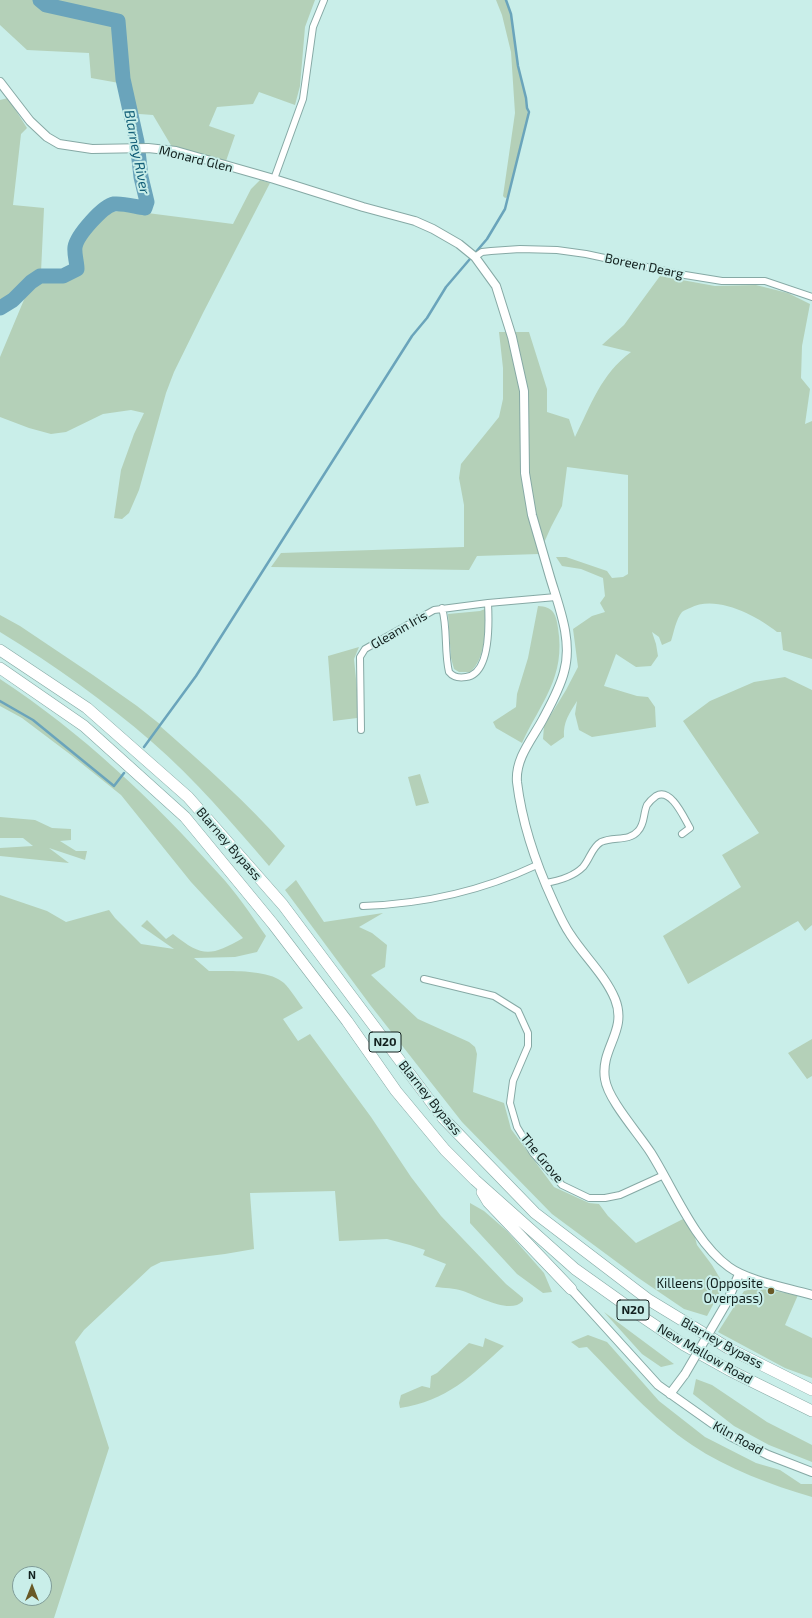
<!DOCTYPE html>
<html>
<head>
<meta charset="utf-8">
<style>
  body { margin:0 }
  #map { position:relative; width:812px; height:1618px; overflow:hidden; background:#c9eee9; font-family:"Exo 2",sans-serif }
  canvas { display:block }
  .north { position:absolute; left:12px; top:1566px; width:40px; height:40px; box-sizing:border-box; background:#c9eee9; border:1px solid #809c98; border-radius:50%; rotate:0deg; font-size:11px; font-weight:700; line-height:16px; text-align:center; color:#12201e }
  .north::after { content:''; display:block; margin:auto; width:14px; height:18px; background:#695926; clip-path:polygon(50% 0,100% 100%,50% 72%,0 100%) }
</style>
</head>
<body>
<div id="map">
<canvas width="812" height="1618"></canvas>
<div class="north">N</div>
</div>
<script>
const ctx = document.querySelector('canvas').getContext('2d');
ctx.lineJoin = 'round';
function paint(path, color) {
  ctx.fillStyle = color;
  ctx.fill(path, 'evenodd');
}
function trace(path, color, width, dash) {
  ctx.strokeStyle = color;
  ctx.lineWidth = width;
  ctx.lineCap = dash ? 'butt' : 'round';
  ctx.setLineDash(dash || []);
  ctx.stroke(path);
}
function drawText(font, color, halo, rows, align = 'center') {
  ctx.font = font + ' "Exo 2",sans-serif';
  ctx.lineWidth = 4;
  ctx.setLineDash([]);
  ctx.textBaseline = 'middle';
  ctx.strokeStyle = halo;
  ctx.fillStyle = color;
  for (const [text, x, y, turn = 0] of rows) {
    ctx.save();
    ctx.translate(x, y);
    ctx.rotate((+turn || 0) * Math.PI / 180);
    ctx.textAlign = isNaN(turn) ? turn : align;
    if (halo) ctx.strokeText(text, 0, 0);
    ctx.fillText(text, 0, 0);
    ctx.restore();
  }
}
paint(new Path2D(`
  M 0,0 L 315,0 L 305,27 L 300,86 L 295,105 L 259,92 L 253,104 L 217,107 L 209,126 L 235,135 L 226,161 L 172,147 L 153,115 L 126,113 L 119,83 L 91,78 L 89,53 L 27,50 L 0,25 Z
  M 496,0 L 506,0 L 511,14 L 518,66 L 526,98 L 528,116 L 508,197 L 505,198 L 503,196 L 515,113 L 511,52 L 502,15 Z
  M 8,98 L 27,128 L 21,134 L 13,205 L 44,208 L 41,272 L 25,289 L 13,300 L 0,308 L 0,100 Z
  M 260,180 L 270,183 L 203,313 L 174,372 L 166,393 L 139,490 L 129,513 L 122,519 L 114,518 L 121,470 L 134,434 L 144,413 L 131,410 L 103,414 L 66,432 L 51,434 L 29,428 L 0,417 L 0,357 L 31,283 C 46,281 71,284 81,269 L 79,253 L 83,241 L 93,225 L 107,213 L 124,210 L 233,224 L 251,189 Z
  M 660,276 L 715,286 L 756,285 L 788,293 L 810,304 L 802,346 L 801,378 L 810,389 L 805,424 L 812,421 L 812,659 L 783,650 L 781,632 L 777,632 C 757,616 716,594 690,608 C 688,609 684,610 682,612 C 676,619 674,632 671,641 L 662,645 L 659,637 L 652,632 L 656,644 L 658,656 L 651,666 L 636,667 L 616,654 L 604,686 L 637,696 L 648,697 L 655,707 L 656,727 L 592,737 L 579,730 L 575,714 L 577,701 C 569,714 563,722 564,737 L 551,746 L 543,739 L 544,726 L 566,690 L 578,667 L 573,629 L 592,616 L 605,612 L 600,603 L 605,596 L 603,578 L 581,569 L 562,566 L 556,557 L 566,557 L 607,571 L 612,578 L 623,577 L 628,574 L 628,475 L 567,467 L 562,506 L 551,527 L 539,554 L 477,556 L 469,570 L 271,567 L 281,553 L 464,547 L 464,505 L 459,478 L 461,464 L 499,417 L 503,399 L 503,368 L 499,332 L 529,332 L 547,389 L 547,412 L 569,419 L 575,437 C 591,405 601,374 631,352 L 602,345 L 624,325 Z
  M 538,606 C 553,607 556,613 558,628 C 566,677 541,702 522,743 L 496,728 L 493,722 L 516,707 L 517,694 L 528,658 Z
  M 485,609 L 487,613 C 484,632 486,659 470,672 L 459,672 L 454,669 L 451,658 L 448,614 L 480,611 Z
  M 0,615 L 20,626 L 93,675 L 137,706 L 161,725 L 160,726 C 204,765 247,802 285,846 L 269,866 C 232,823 195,779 152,742 C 105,701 54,665 0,632 Z
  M 359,647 L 354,659 L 358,699 L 357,718 L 333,721 L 328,656 Z
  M 785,677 L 812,690 L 812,925 L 805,931 L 798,921 L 688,984 L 663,936 L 741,887 L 722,855 L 759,833 L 683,721 L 710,701 L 754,682 Z
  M 0,679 C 82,733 153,800 218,873 C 236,892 251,915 266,936 L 257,952 L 235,957 L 194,958 L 209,971 C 229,971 269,969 284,983 C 291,990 297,1000 303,1008 L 283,1019 L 298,1041 L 310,1034 L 371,1117 L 411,1177 L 441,1216 L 506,1284 L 523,1298 L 523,1301 C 510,1315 478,1296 463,1291 C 454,1288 445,1288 435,1287 L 446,1264 L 423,1255 L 425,1250 L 410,1245 L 387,1239 L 339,1241 L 335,1191 L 250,1193 L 254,1249 L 225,1254 L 161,1262 L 151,1267 L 84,1330 L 75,1342 L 109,1448 L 54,1618 L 0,1618 L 0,895 L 47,911 L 66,922 L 109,910 L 115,918 L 141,944 L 174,949 L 141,926 L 147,920 L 166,939 L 173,934 C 202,957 210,957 243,938 L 191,882 L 121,795 L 71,755 L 22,718 L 0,706 ZM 20,1574 L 44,1574 L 44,1598 L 20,1598 Z
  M 420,774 L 429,803 L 416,806 L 408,777 Z
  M 0,817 L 35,820 L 52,828 L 71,829 L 71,840 L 60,841 L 76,851 L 87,851 L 85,860 L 49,848 L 69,863 L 0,856 L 0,848 L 33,846 L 23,838 L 0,838 Z
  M 296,880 L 324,922 L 383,913 L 359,927 L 372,933 L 387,945 L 385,967 L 371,975 L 418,1019 L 469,1042 L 475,1047 L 477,1054 L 473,1092 L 504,1103 L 511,1129 L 554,1187 L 589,1203 L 599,1204 L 608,1216 L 636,1243 L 683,1219 L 694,1234 L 697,1245 L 712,1265 L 721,1280 L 721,1290 L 707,1316 L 684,1309 L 637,1277 L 552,1214 L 462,1122 L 371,1006 L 285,890 Z
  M 812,1039 L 812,1076 L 807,1079 L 788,1053 Z
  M 470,1203 L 484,1211 L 507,1231 L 544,1273 L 552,1292 L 543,1293 L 517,1274 L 470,1223 Z
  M 756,1288 L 798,1295 L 785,1325 L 812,1338 L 812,1378 L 785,1368 L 718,1332 L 744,1291 Z
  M 604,1312 L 674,1364 L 661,1367 L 642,1354 Z
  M 588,1335 L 607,1342 L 659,1401 L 705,1437 L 756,1463 L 780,1470 L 801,1484 L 812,1484 L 812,1497 C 771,1485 728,1469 692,1445 C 652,1418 620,1381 587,1347 L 579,1348 L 571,1342 Z
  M 485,1338 L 504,1346 C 471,1376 447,1401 400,1408 L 399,1403 L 401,1395 L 422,1386 L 430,1388 L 431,1376 L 437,1373 L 469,1343 L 483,1347 Z
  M 696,1379 L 712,1385 L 767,1422 L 812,1445 L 812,1462 L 769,1445 L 734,1426 L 693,1394 Z`), '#b4d0b8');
trace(new Path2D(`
  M 0,701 L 33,720 L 114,786 L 124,773
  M 144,747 L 196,676 L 412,336 L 427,318 L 446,287 L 487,239 L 505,209 L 529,112 L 527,108 L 526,98 L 518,66 L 511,14 L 506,0`), '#6aa4bb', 2.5);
trace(new Path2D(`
  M 0,308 L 13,300 L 31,282 L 40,276 L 63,276 L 77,269 C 77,262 74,254 75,247 C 77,235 103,206 114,204 C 124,203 136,207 145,208 L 147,202 L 141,177 L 137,142 L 123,79 L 118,21 L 46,5 L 40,0`), '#6aa4bb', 15);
const minor = new Path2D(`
  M 274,179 L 303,99 L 313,27 L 324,0
  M 475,257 L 482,252 L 491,251 L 520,249 L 557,250 L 586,254 L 679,274 L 722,281 L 765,281 L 812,297
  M 442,608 C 448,629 444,651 449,672 C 453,677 460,678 466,677 C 491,674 489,622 488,603
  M 361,730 L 360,657 L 365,649 L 434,610 L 488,603 L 556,597
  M 545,883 C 558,881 573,877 583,867 C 590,859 592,847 601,842 C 613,836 629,842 638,831 C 645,824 643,814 647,805 C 649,802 652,799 656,796 C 671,787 684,818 690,828 L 682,834
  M 363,906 C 424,904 482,891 537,865
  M 424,979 L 494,996 L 518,1011 L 528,1033 L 528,1046 L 513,1081 L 510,1103 L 517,1127 L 533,1153 L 562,1185 L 589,1198 L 605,1198 L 620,1195 L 664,1175`);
const tertiary = new Path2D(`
  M 0,82 L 30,121 L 47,137 L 59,144 L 92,149 L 148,148 L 176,151 L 274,179 L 363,207 L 415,221 L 433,229 L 459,244 L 475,257 L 496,286 L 512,337 L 524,391 L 525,473 L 532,515 C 538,536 544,556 550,577 C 559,607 573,641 564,672 C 560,688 551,704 543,719 C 533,738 515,758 517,782 C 522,823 536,864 553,901 C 558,912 563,924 570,934 C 584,956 605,975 615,999 C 628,1031 600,1048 605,1079 C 608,1100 639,1134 651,1153 C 673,1188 695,1243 729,1267 C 748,1281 789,1288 812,1295
  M 571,1289 L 658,1385 L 730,1436 L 768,1455 L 812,1472
  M 727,1302 L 739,1274
  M 670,1394 L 685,1374`);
const trunk = new Path2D(`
  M 0,650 L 87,708 L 188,797 L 283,905 L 443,1118 L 535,1213 L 649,1300 L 728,1348 L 812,1390
  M 0,668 L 84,726 L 185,817 L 273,924 L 347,1021 L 396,1091 L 445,1150 L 475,1180 L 575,1269 L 641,1316 L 684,1345 L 729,1370 L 812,1411
  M 482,1192 L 488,1202 L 571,1289`);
trace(minor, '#86a9a5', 8);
trace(tertiary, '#86a9a5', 10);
trace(trunk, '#86a9a5', 12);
trace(minor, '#fff', 6);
trace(tertiary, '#fff', 8);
trace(trunk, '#fff', 11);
const tertiaryBridge = new Path2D(`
  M 685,1374 L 727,1302`);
trace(tertiaryBridge, '#86a9a5', 10, []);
trace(tertiaryBridge, '#fff', 8);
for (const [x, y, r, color] of [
  [771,1291,4,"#695926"]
]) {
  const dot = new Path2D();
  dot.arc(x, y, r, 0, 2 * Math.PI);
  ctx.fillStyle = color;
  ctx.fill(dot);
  trace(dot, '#c9eee9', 1.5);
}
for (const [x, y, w] of [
  [385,1042,32],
  [633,1310,32]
]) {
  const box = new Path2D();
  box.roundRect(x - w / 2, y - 10, w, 20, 3);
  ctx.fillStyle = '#c9eee9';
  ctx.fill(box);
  trace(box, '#12201e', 1);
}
drawText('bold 12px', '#12201e', null, [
  ["N20",385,1042],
  ["N20",633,1310]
]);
drawText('13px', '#12201e', '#c9eee9', [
  ["Monard Glen",196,159,14],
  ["Boreen Dearg",644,266,12],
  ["Gleann Iris",399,630,-30],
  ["Blarney Bypass",229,844,49],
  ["Blarney Bypass",430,1098,51],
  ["The Grove",542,1158,51],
  ["Blarney Bypass",722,1343,29],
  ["New Mallow Road",705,1354,30],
  ["Kiln Road",738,1438,29]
]);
drawText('13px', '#12201e', '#c9eee9', [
  ["Killeens (Opposite",763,1284],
  ["Overpass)",763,1299]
], 'right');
drawText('italic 14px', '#135f78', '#c9eee9', [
  ["Blarney River",137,152,79]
]);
</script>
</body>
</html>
